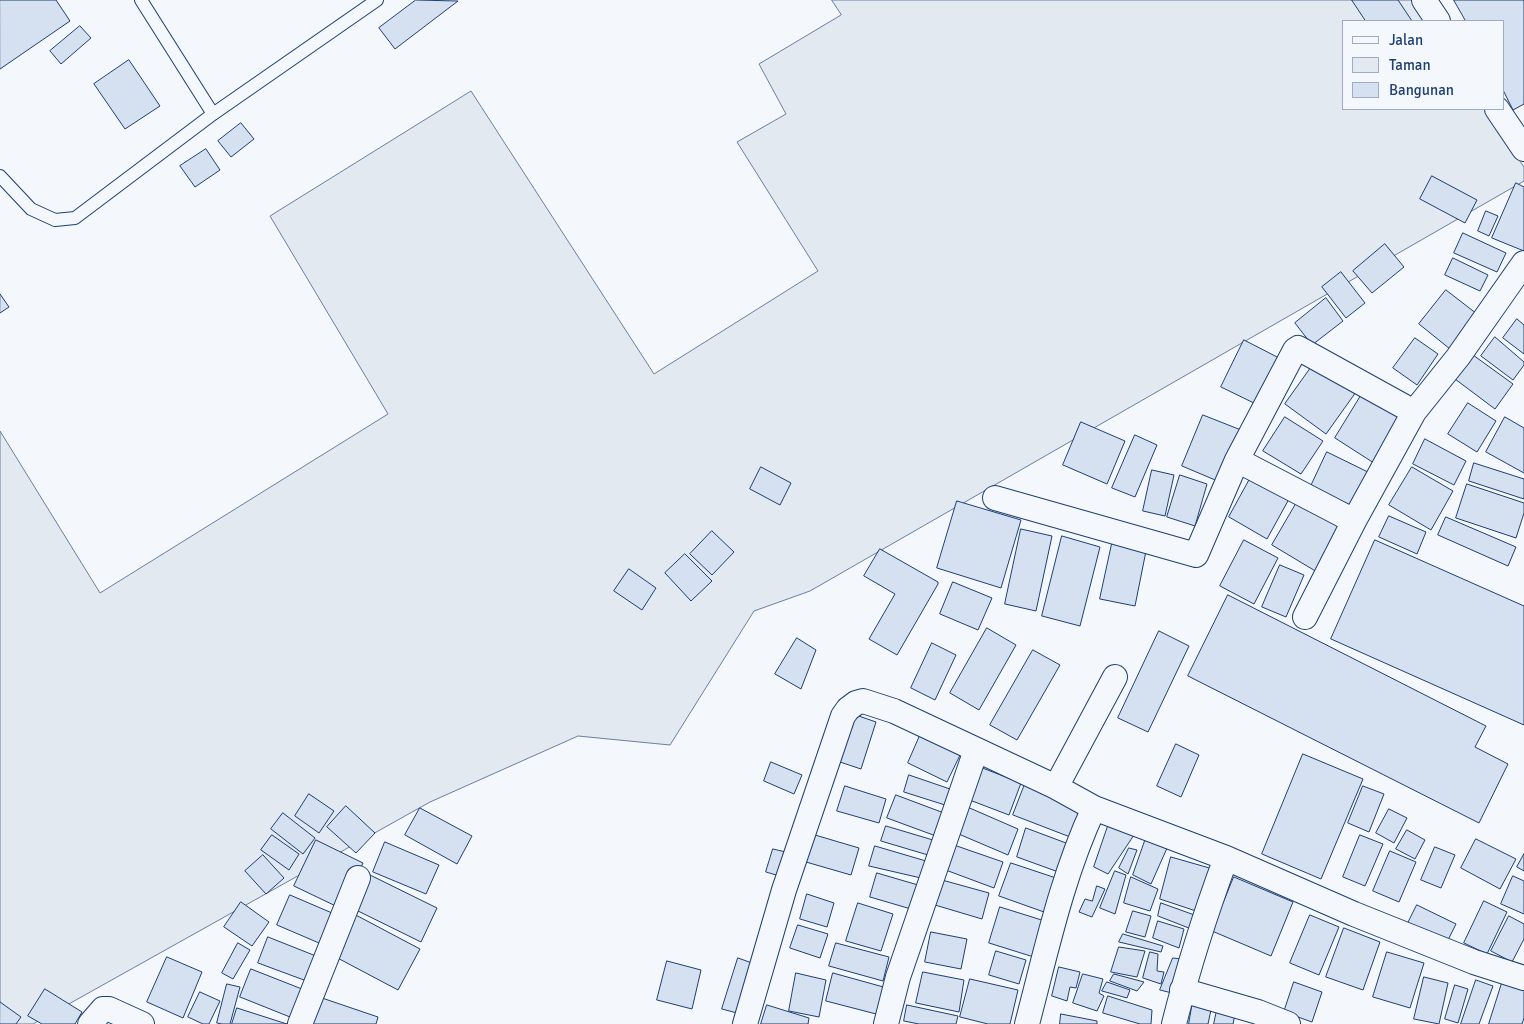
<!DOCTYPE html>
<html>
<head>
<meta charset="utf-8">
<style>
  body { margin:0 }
  #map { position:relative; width:1524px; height:1024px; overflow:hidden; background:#f4f7fb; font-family:Signika,sans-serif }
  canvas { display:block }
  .legend { position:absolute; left:1342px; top:20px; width:162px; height:90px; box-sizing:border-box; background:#f4f7fb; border:1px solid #9eadc5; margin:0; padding:6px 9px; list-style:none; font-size:15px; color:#1d3f73 }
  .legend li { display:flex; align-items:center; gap:10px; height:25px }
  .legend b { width:25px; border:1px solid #9eadc5 }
</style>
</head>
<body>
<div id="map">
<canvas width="1524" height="1024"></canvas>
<ul class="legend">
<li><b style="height:6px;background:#f4f7fb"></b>Jalan</li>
<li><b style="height:14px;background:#e3e9f0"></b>Taman</li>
<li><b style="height:14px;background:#d5e0f0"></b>Bangunan</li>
</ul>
</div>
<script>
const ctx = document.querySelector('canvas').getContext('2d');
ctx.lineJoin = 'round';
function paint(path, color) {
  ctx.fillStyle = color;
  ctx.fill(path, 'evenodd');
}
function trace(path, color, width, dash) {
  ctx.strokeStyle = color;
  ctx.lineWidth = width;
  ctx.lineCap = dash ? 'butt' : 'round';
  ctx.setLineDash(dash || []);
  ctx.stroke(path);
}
const green = new Path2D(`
  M 832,0 L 1411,0 L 1425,21 L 1343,21 L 1343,109 L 1484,109 L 1524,167 L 1524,181 L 810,591 L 754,611 L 670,745 L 578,736 L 430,802 L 33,1024 L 0,1024 L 0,431 L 100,593 L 388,414 L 270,216 L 471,91 L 654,374 L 818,271 L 737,142 L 786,114 L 759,64 L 841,15 Z`);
paint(green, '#e3e9f0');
trace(green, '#687fa3', 1);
const building = new Path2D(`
  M 0,0 L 56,0 L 70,21 L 0,69 Z
  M 416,0 L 458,1 L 395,49 L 379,28 Z
  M 1352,0 L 1398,0 L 1412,21 L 1366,21 Z
  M 1454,0 L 1524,0 L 1524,104 L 1513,110 L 1503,90 L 1503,21 L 1466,21 Z
  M 80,26 L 91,38 L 61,64 L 50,51 Z
  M 129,60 L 160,106 L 125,129 L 94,84 Z
  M 241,123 L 254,139 L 231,157 L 218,141 Z
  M 206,149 L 220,170 L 195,187 L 180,166 Z
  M 1432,176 L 1477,200 L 1465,223 L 1420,199 Z
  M 1516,183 L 1524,187 L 1524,251 L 1492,238 Z
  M 1486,211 L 1498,216 L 1489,236 L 1478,231 Z
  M 1463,233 L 1506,253 L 1497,272 L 1454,253 Z
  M 1385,244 L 1404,267 L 1372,293 L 1353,271 Z
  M 1453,258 L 1488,275 L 1480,291 L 1445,275 Z
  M 1341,272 L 1365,303 L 1346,318 L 1322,287 Z
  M 1446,290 L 1477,314 L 1450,349 L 1419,324 Z
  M 0,294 L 9,307 L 0,313 Z
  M 1326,298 L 1343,321 L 1312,345 L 1295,323 Z
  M 1517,319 L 1524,325 L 1524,354 L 1503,338 Z
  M 1495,337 L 1524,362 L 1524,365 L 1513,380 L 1481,356 Z
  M 1415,338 L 1438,354 L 1417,385 L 1393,368 Z
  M 1244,340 L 1281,359 L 1258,405 L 1221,387 Z
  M 1473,355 L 1513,384 L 1495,409 L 1455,379 Z
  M 1315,362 L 1356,392 L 1326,434 L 1285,404 Z
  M 1362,394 L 1405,420 L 1377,465 L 1335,438 Z
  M 1468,403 L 1496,421 L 1477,452 L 1448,434 Z
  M 1203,415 L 1241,430 L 1220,482 L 1182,466 Z
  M 1285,417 L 1323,441 L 1301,474 L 1263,451 Z
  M 1505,417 L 1524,428 L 1524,473 L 1486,452 Z
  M 1081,422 L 1125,441 L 1107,484 L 1063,465 Z
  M 1135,435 L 1157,445 L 1135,497 L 1112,488 Z
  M 1425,439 L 1466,461 L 1454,485 L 1413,464 Z
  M 1327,452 L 1374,475 L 1358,509 L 1311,486 Z
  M 1474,463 L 1524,479 L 1524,499 L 1469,481 Z
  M 761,467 L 791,483 L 780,505 L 750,489 Z
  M 1412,467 L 1453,491 L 1431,530 L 1389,505 Z
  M 1152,470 L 1174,475 L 1165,516 L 1143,511 Z
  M 1180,475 L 1207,484 L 1195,526 L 1167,517 Z
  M 1251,477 L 1289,499 L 1267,539 L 1229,517 Z
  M 1467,484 L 1524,503 L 1524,513 L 1516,538 L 1456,518 Z
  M 1300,497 L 1346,525 L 1317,572 L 1272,545 Z
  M 957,501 L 1021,520 L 1001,588 L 937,568 Z
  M 1389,516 L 1426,532 L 1417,554 L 1379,537 Z
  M 1446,517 L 1516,547 L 1508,566 L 1438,535 Z
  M 1021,529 L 1052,536 L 1036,611 L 1005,604 Z
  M 712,531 L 734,552 L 712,575 L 690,554 Z
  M 1062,536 L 1100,547 L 1080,626 L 1042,616 Z
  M 1113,539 L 1147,546 L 1135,606 L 1100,599 Z
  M 1244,540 L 1278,558 L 1254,604 L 1220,586 Z
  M 1375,540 L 1524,606 L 1524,725 L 1331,639 Z
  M 880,549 L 938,582 L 938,584 L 897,655 L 869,639 L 895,594 L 864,576 Z
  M 685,554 L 712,581 L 691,601 L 665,573 Z
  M 1280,565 L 1304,575 L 1286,617 L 1262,607 Z
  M 629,569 L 656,588 L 642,610 L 614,591 Z
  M 953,582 L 992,598 L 978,630 L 940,614 Z
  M 1228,595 L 1486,726 L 1475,747 L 1508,764 L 1479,823 L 1188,676 Z
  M 987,628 L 1016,645 L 979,710 L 950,693 Z
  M 1159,631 L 1189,646 L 1148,732 L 1118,718 Z
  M 797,638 L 816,650 L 801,689 L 775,674 Z
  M 932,643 L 956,655 L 935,700 L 911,688 Z
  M 1033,650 L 1060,665 L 1017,740 L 990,725 Z
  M 853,714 L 876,722 L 861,769 L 837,761 Z
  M 922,731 L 962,751 L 947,782 L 908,763 Z
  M 1176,744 L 1199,755 L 1181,797 L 1157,786 Z
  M 1303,754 L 1363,779 L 1321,879 L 1262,854 Z
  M 771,762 L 802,775 L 794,794 L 764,781 Z
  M 980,767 L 1021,783 L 1009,815 L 967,799 Z
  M 909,775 L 950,789 L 945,805 L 904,792 Z
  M 1025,784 L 1090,810 L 1078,840 L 1013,815 Z
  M 845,786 L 886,799 L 879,823 L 837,811 Z
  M 1363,786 L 1384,794 L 1369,832 L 1348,823 Z
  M 309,794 L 334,811 L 319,833 L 295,816 Z
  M 896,795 L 944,813 L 936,836 L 887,818 Z
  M 346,806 L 375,833 L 356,853 L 327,827 Z
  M 965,806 L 1018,829 L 1008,855 L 954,832 Z
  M 420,808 L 472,836 L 457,864 L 405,835 Z
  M 1389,809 L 1407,818 L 1394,843 L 1376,833 Z
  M 283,813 L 315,838 L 303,854 L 271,829 Z
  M 886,826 L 933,840 L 928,855 L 881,841 Z
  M 1108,826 L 1134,835 L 1108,874 L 1094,867 Z
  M 1026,828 L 1074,846 L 1064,874 L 1017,857 Z
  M 1407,830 L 1425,840 L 1415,859 L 1396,849 Z
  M 272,835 L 299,854 L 289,870 L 261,850 Z
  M 815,835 L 859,848 L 851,875 L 806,862 Z
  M 1360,835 L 1383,844 L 1365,886 L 1343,877 Z
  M 1146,838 L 1168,846 L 1151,884 L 1133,875 Z
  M 1476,839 L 1516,859 L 1500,889 L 1461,868 Z
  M 316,840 L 363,863 L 342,909 L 294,886 Z
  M 385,842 L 439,865 L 426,894 L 373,872 Z
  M 951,844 L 1003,862 L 994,888 L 943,869 Z
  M 875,846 L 926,861 L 921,878 L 869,866 Z
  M 1435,847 L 1455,855 L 1441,888 L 1421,880 Z
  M 1129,848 L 1137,850 L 1128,874 L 1119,868 Z
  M 773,849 L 790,853 L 783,877 L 766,872 Z
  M 1390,851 L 1416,862 L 1399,902 L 1373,891 Z
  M 1524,854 L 1524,871 L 1517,867 Z
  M 263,855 L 284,878 L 266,894 L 245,871 Z
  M 1171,857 L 1213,869 L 1199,912 L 1160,899 Z
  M 1011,863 L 1056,878 L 1044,912 L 999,896 Z
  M 1115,871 L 1126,875 L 1115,914 L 1100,908 Z
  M 877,873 L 918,885 L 911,909 L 870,897 Z
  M 370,875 L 437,908 L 421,942 L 354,909 Z
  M 1513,876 L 1524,881 L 1524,914 L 1501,904 Z
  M 1131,877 L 1158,889 L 1150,911 L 1124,903 Z
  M 1234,877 L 1293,902 L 1271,956 L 1212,931 Z
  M 942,880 L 989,893 L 982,919 L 935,905 Z
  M 1097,886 L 1105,889 L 1092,917 L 1079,912 L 1085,899 L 1092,901 Z
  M 807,894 L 834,903 L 827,927 L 800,919 Z
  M 290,895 L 339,916 L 326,946 L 277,925 Z
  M 1484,901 L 1507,912 L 1487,954 L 1464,943 Z
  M 241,902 L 269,922 L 252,946 L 224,927 Z
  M 858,903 L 893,914 L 881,951 L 846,941 Z
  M 1161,903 L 1200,917 L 1194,930 L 1158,916 Z
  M 1417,905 L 1456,924 L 1447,942 L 1408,923 Z
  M 1000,907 L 1048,922 L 1037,958 L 989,943 Z
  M 1133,911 L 1151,916 L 1145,937 L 1126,932 Z
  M 352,913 L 420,949 L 398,990 L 330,954 Z
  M 1310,915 L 1339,927 L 1319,975 L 1290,963 Z
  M 1509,916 L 1524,924 L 1524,939 L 1512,962 L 1491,951 Z
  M 1158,921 L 1184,929 L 1179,948 L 1153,938 Z
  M 798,925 L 828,934 L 820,958 L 790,948 Z
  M 1344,928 L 1380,942 L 1363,990 L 1326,977 Z
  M 931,932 L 967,939 L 961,969 L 925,962 Z
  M 1123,934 L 1163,946 L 1161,952 L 1119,942 Z
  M 268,937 L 321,958 L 312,983 L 258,963 Z
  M 238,943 L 250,950 L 233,979 L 222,973 Z
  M 836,943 L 889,957 L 883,981 L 829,966 Z
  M 1119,947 L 1145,951 L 1137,977 L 1111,972 Z
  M 996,951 L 1026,960 L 1019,984 L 989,975 Z
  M 1150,952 L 1158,954 L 1157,971 L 1164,972 L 1161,984 L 1143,978 Z
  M 1387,952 L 1424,963 L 1410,1008 L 1373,997 Z
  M 167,957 L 202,972 L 183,1018 L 147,1002 Z
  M 738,958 L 752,963 L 737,1013 L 722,1009 Z
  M 1173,958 L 1190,960 L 1176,994 L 1160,990 Z
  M 667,961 L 701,970 L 692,1009 L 657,1000 Z
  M 1059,967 L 1080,972 L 1076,988 L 1070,987 L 1067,1001 L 1052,996 Z
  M 251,969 L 302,989 L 290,1017 L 240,997 Z
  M 923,972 L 964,980 L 959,1012 L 916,1003 Z
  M 796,973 L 826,980 L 819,1017 L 789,1011 Z
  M 833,973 L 887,988 L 880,1015 L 826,1001 Z
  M 1083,974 L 1103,979 L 1099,993 L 1104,996 L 1097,1011 L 1073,1003 Z
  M 1114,974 L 1144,982 L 1137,991 L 1110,981 Z
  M 1424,977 L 1448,983 L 1439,1024 L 1414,1019 Z
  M 970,979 L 1018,990 L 1010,1024 L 988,1024 L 960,1017 Z
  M 1476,980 L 1493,986 L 1479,1024 L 1461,1024 Z
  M 1107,982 L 1130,990 L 1127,998 L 1102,991 Z
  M 1294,982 L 1322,992 L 1312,1022 L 1284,1012 Z
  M 1502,983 L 1524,990 L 1524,1018 L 1522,1024 L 1489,1024 Z
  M 227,984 L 240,987 L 230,1024 L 222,1024 L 217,1023 Z
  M 1455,985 L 1468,989 L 1458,1023 L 1445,1019 Z
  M 45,989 L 82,1012 L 75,1024 L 42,1024 L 28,1016 Z
  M 200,992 L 220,1001 L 209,1024 L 203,1024 L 188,1017 Z
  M 1108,996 L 1152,1010 L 1151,1024 L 1140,1024 L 1103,1013 Z
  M 319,997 L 378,1017 L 376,1024 L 309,1024 Z
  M 1193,1001 L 1212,1005 L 1208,1024 L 1189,1024 Z
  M 0,1002 L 21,1017 L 16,1024 L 0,1024 Z
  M 767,1005 L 809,1018 L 808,1024 L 761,1024 Z
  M 907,1005 L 958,1016 L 956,1024 L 919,1024 L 904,1021 Z
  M 237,1008 L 287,1024 L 232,1024 Z
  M 1217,1010 L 1235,1014 L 1233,1024 L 1214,1024 Z
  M 1061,1014 L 1097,1021 L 1097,1024 L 1060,1024 Z`);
paint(building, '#d5e0f0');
trace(building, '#1d3f73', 1);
const service = new Path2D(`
  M 141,0 L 213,114
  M 0,176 L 31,209 L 55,220 L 75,218 L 213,114 L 377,0`);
const minor = new Path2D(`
  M 1424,0 L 1438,21
  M 1497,109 L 1524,149
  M 1237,460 L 1354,521
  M 995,498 L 1196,555 L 1237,460 L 1295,350 L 1298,348 L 1414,412
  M 1305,617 L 1354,521 L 1414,412 L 1458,357 L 1524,263
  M 1056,787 L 1115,677
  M 1182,990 L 1258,1012 L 1288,1024
  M 90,1024 L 103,1009 L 109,1009 L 142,1024
  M 300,1024 L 358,878
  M 745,1024 L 784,890 L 843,716 L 848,709 L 856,703 L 863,701 L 894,711 L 1056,787 L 1094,808 L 1226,858 L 1354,914 L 1474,962 L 1524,978
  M 886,1024 L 898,977 L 976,750
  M 1027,1024 C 1046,952 1062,876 1094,808
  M 1174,1024 C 1188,968 1206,912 1226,858`);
trace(service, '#1d3f73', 14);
trace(minor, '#1d3f73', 26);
trace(service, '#f4f7fb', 12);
trace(minor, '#f4f7fb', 24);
</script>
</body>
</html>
